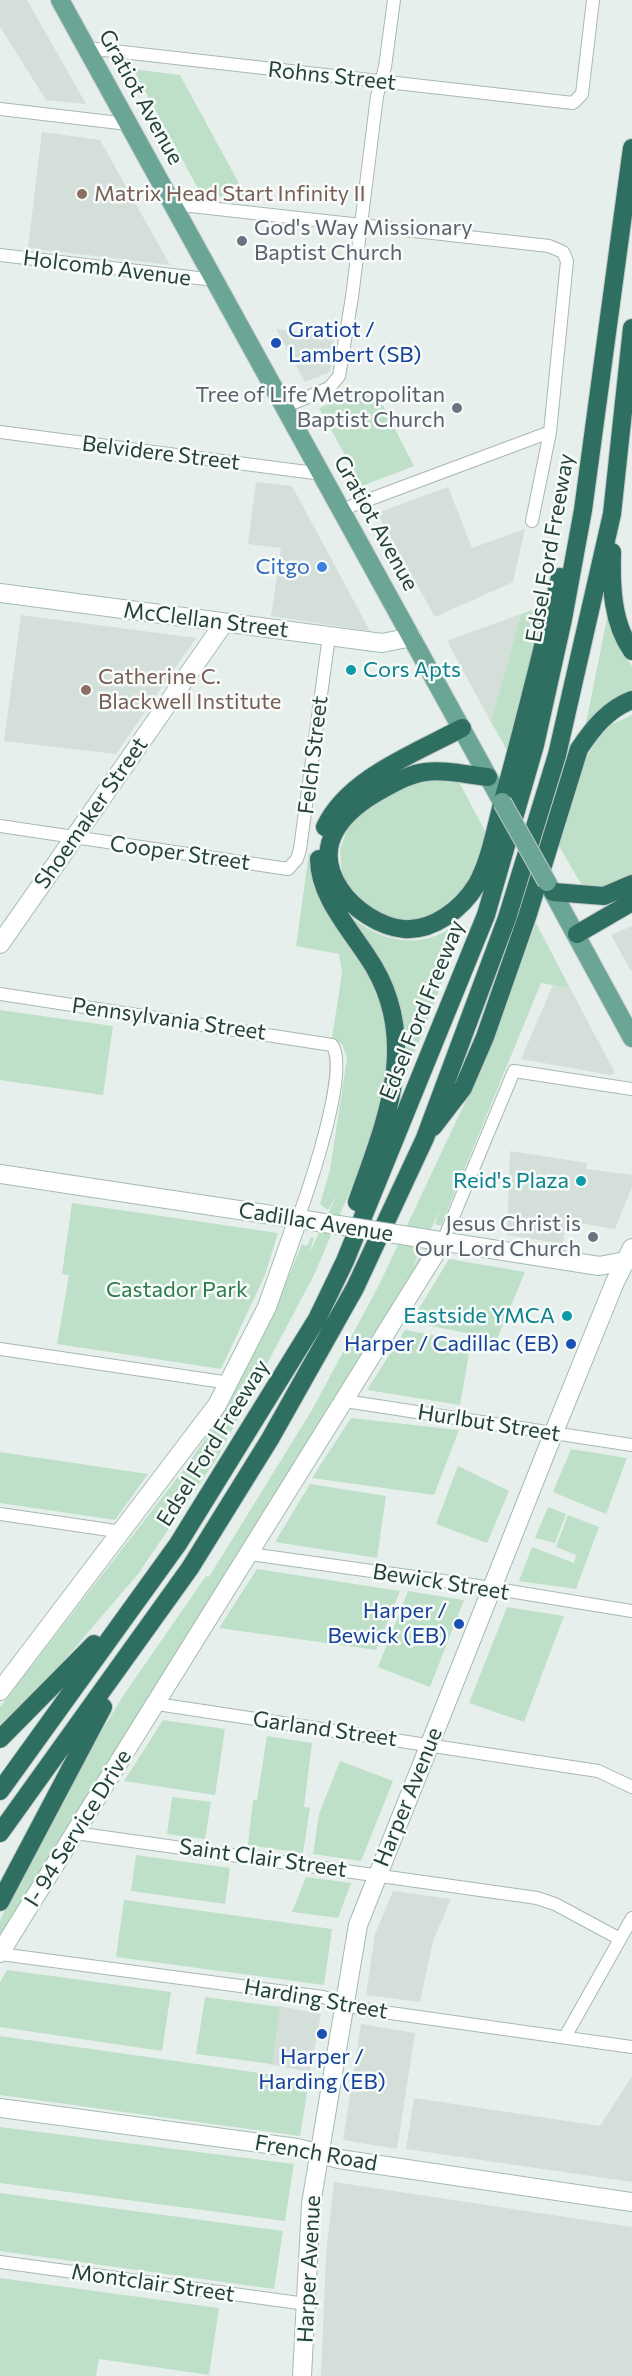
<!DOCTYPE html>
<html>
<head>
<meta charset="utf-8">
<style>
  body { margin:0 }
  canvas { display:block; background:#e6efeb }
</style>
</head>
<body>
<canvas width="632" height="2376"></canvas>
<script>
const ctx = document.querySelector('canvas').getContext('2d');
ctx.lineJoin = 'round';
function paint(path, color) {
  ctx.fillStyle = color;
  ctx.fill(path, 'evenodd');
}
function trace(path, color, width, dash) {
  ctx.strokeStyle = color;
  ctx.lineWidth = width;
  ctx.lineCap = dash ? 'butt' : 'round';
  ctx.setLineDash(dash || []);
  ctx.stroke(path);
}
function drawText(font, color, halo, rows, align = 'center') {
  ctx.font = font + ' Commissioner,sans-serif';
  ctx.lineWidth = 5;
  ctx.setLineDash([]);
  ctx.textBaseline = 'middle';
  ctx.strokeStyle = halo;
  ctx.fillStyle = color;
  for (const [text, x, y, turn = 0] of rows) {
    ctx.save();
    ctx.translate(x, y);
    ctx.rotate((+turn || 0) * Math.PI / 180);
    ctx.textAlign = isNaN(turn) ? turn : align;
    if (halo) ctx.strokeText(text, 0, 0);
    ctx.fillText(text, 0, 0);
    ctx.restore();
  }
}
paint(new Path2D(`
  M 0,0 L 27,0 L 86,104 L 46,100 L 0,27 Z
  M 42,132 L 100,140 L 170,265 L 28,248 Z
  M 276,329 L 334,336 L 330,372 L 305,382 Z
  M 256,482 L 292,486 L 370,631 L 271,616 L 281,548 L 248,544 Z
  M 448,487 L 472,548 L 525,529 L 513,582 L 435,617 L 377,513 Z
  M 521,614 L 491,722 L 447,641 Z
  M 21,615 L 196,638 L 116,754 L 4,741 Z
  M 632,926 L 632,971 L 631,971 L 611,935 Z
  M 553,985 L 570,988 L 615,1073 L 610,1075 L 521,1059 Z
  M 510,1151 L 587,1163 L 586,1169 L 632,1175 L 632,1187 L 615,1229 L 566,1221 L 563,1244 L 507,1235 Z
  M 393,1891 L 451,1899 L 433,1941 L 420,2002 L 366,1995 L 375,1934 Z
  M 279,2006 L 321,2014 L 310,2072 L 268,2064 Z
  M 361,2024 L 415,2033 L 397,2149 L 343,2140 Z
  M 632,2076 L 632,2182 L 406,2149 L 414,2098 L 600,2126 Z
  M 334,2182 L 632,2227 L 632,2376 L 321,2376 L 326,2255 Z`), '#d4dfda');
paint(new Path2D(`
  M 133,69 L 180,75 L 248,200 L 201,194 Z
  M 364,389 L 376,392 L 414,466 L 362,486 L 319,408 Z
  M 548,604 L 509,754 L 491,722 L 521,614 Z
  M 608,613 L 618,646 L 632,666 L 632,700 L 585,728 Z
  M 632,715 L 632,875 L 598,894 L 587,894 L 557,843 C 568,808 581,749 611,725 C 617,721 626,718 632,715 Z
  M 440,767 L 451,767 L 486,833 L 468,884 L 457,901 L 414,925 L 385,919 L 349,892 L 342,875 L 340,850 L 347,829 L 370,804 Z
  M 309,853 L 312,853 L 312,868 L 380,999 L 389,1040 L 388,1089 L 359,1170 L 314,1275 L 217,1458 L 138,1574 L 0,1735 L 0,1707 L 184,1469 L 220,1418 L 263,1337 L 302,1244 L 307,1246 L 311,1237 L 314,1238 L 309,1254 L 337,1195 L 328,1210 L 320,1204 L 330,1170 L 347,1058 L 342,1044 L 332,1038 L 342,973 L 339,954 L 296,946 Z
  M 346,912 C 378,943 423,952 459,922 L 461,924 L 438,994 L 402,1084 L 403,1060 Z
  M 536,923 L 570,988 L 541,983 L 441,1226 L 435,1224 L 440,1210 L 412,1268 L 421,1254 L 429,1256 L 0,1940 L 0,1920 L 73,1778 L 123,1696 L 206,1576 L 209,1577 L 312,1410 L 379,1285 L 485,1060 Z
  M 0,1010 L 113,1026 L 103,1095 L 0,1080 Z
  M 72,1203 L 278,1233 L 265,1275 L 221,1369 L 57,1344 L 69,1275 L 62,1274 Z
  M 449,1259 L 525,1272 L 497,1339 L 411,1322 Z
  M 405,1330 L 471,1342 L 460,1405 L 367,1390 Z
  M 351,1418 L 459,1430 L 434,1495 L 312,1478 Z
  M 571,1449 L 627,1458 L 606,1514 L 553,1492 Z
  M 0,1452 L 148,1474 L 115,1520 L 0,1503 Z
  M 458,1466 L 509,1491 L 487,1543 L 436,1524 Z
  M 310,1484 L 386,1496 L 377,1558 L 275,1542 Z
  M 548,1507 L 566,1514 L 555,1543 L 535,1538 Z
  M 568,1515 L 599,1527 L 576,1589 L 519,1581 L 532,1547 L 574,1563 L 576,1555 L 556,1547 Z
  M 257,1569 L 400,1591 L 376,1650 L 219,1628 Z
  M 408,1591 L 464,1600 L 430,1687 L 378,1667 Z
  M 507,1607 L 564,1616 L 524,1722 L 469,1703 Z
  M 163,1720 L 225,1729 L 215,1795 L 124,1781 Z
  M 267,1736 L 312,1743 L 304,1807 L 310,1808 L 303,1853 L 248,1845 L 253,1800 L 257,1800 Z
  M 340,1761 L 393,1781 L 361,1861 L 313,1854 L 319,1814 Z
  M 172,1797 L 211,1802 L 205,1839 L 167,1834 Z
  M 136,1855 L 230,1868 L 225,1904 L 131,1891 Z
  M 306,1877 L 351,1883 L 338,1918 L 292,1912 Z
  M 124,1900 L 332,1929 L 324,1985 L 116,1957 Z
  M 7,1970 L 171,1992 L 162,2051 L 0,2027 L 0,1982 Z
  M 205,1997 L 280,2007 L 272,2064 L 196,2054 Z
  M 0,2036 L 309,2080 L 300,2136 L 0,2095 Z
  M 0,2127 L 294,2164 L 285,2221 L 0,2183 Z
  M 0,2193 L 283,2231 L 274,2289 L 0,2251 Z
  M 0,2278 L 219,2308 L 209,2375 L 99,2359 L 96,2376 L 0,2376 Z`), '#bfe0c8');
const street = new Path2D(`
  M 87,48 L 573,103 L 582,94 L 593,0
  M 0,109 L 128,124
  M 173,204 L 549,246 L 563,252 L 567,261 L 550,432 L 532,521
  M 0,255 L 215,280
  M 284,407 L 329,388 L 339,376 L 352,297 L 377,96 L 385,67 L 394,0
  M 0,432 L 322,474
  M 341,510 L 550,432
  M 0,826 L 288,869 L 297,859 L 300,849 L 329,636
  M 0,994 L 332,1045 C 350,1069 309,1188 298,1219
  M 443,1241 L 514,1071 L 632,1089
  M 0,1349 L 230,1383
  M 345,1401 L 632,1445
  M 0,1514 L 123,1532
  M 250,1554 L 472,1585 L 632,1611
  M 157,1704 L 598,1771 L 632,1787
  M 75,1833 L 537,1898 L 555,1904 L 620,1939
  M 0,1954 L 323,1997 L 362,2009 L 632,2047
  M 565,2037 L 632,1918
  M 0,2262 L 306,2304`);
const secondary = new Path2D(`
  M 0,593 L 382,643 L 412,637
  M 0,944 L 224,623
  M 0,1174 L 338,1225
  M 402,1235 L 599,1266 L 631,1260
  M 0,1691 L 217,1405 L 267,1307 L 298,1219
  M 0,1953 L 443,1241
  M 0,2108 L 297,2148 L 339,2159 L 632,2202
  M 302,2376 L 311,2204 L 358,1925 L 554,1432 L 615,1282 L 632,1248`);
const primary = new Path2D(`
  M 60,0 L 502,802
  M 547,882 L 632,1038`);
const highway = new Path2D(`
  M 612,552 C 611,586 612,623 632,651
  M 488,777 C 468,775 445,769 425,772 C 410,774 396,782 383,789 C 344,810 310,844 340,889 C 353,909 380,927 404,929 C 433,931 462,909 477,884 C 491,858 496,825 504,797 C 524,725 542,651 560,577
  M 325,827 C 348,778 416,753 462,728
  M 319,859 C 319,895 348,927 367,956 C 423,1037 386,1120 357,1202
  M 553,892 L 604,896 L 632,884
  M 577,934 L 632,902
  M 433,1127 L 463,1088 L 485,1037 L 527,917 L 579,749 C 593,728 608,709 632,700
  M 0,1739 L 94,1644
  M 0,1791 L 178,1544 L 317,1319 L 345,1261 L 486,915 L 535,745 L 563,619 L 583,510 L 632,148
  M 0,1833 L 190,1568 L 270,1439 L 355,1288 L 425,1138 L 507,918 L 557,755 L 612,514 L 632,328
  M 0,1902 L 103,1707`);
trace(street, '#a8b8b2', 14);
trace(secondary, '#a4bbb3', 20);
trace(primary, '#c2cac8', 20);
trace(highway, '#c2cac8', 20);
trace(street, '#fff', 12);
trace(secondary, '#fff', 18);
trace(primary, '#6aa596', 18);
trace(highway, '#2f6f62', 18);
const secondaryBridge = new Path2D(`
  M 338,1225 L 402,1235`);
const primaryBridge = new Path2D(`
  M 502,802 L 547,882`);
trace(secondaryBridge, '#a4bbb3', 20, []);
trace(primaryBridge, '#c2cac8', 20, []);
trace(secondaryBridge, '#fff', 18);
trace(primaryBridge, '#6aa596', 18);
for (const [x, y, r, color] of [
  [82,194,6,"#8d6e63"],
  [242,241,6,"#6b7280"],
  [276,343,6,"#1a4fb4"],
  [457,408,6,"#6b7280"],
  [322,567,6,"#3f7fe0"],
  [351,670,6,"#0f9aa8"],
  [86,690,6,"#8d6e63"],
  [581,1181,6,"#0f9aa8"],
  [593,1237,6,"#6b7280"],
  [567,1316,6,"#0f9aa8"],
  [571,1344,6,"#1a4fb4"],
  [459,1624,6,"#1a4fb4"],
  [322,2034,6,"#1a4fb4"]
]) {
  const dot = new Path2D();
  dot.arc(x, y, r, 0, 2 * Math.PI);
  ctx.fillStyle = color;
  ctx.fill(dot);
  trace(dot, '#f7fbf9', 2);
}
drawText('22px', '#24423a', '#f7fbf9', [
  ["Rohns Street",332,76,6],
  ["Gratiot Avenue",141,97,61],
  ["Holcomb Avenue",107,268,7],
  ["Belvidere Street",161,453,7],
  ["Gratiot Avenue",376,523,61],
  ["Edsel Ford Freeway",550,548,-80],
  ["McClellan Street",206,620,7],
  ["Felch Street",313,755,-83],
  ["Shoemaker Street",91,813,-55],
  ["Cooper Street",180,853,8],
  ["Edsel Ford Freeway",422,1010,-68],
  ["Pennsylvania Street",169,1019,8],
  ["Cadillac Avenue",316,1222,9],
  ["Hurlbut Street",489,1423,9],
  ["Edsel Ford Freeway",213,1443,-58],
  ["Bewick Street",441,1582,9],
  ["Garland Street",325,1729,8],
  ["Harper Avenue",408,1797,-68],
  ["I- 94 Service Drive",78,1828,-58],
  ["Saint Clair Street",263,1858,8],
  ["Harding Street",316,1999,10],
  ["French Road",316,2153,10],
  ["Harper Avenue",309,2269,-87],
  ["Montclair Street",153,2283,8]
]);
drawText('22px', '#785e54', '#f7fbf9', [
  ["Matrix Head Start Infinity II",94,194],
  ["Catherine C.",98,677],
  ["Blackwell Institute",98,702]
], 'left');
drawText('22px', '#5b616d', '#f7fbf9', [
  ["God's Way Missionary",254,228,"left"],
  ["Baptist Church",254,253,"left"],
  ["Tree of Life Metropolitan",445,395],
  ["Baptist Church",445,420],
  ["Jesus Christ is",581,1224],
  ["Our Lord Church",581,1249]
], 'right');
drawText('22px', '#164399', '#f7fbf9', [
  ["Gratiot /",288,330,"left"],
  ["Lambert (SB)",288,355,"left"],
  ["Harper / Cadillac (EB)",559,1344],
  ["Harper /",447,1611],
  ["Bewick (EB)",447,1636],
  ["Harper /",322,2057,"center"],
  ["Harding (EB)",322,2082,"center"]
], 'right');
drawText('22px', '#366cbe', '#f7fbf9', [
  ["Citgo",310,567]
], 'right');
drawText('22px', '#0d838f', '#f7fbf9', [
  ["Cors Apts",363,670,"left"],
  ["Reid's Plaza",569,1181],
  ["Eastside YMCA",555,1316]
], 'right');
drawText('22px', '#2d7a4b', '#f7fbf9', [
  ["Castador Park",177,1290]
]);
</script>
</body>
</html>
